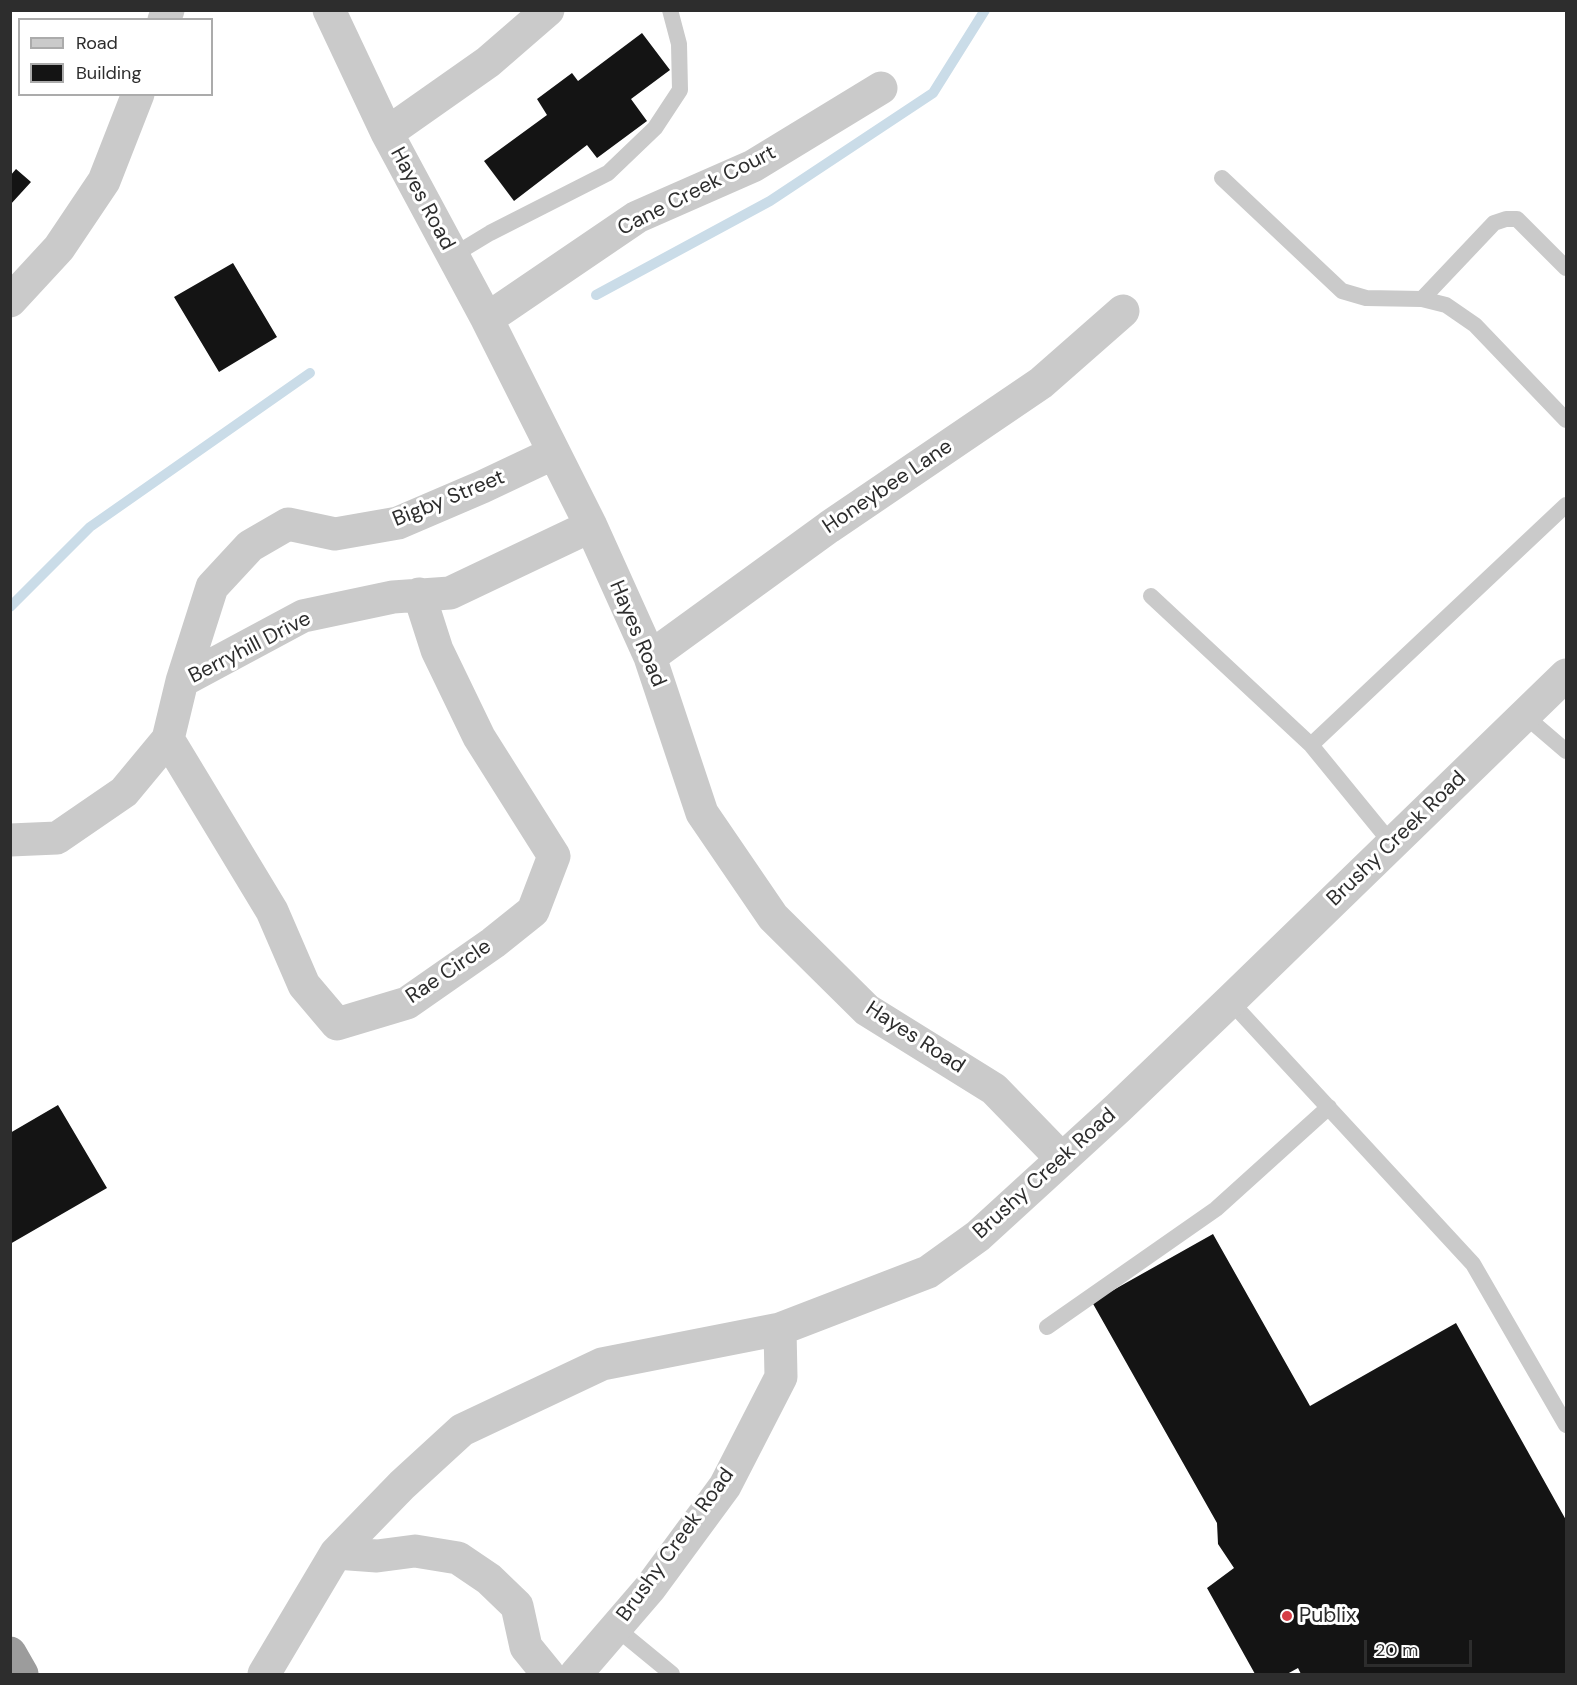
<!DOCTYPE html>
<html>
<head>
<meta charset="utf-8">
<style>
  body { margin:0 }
  #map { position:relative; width:1577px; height:1685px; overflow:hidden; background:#fff; font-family:"DM Sans",sans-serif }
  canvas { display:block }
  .frame { position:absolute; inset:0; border:12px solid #2d2d2d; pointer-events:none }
  .legend { position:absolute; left:18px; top:18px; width:195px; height:78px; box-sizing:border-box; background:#fff; border:2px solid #ababab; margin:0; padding:8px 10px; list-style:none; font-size:18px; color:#2d2d2d }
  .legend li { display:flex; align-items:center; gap:12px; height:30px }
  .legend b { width:30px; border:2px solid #ababab }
  .scale { position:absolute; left:1364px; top:1640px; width:108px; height:27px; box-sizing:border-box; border:3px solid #2d2d2d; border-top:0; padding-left:8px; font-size:18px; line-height:21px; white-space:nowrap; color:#2d2d2d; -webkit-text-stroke:4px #fff; paint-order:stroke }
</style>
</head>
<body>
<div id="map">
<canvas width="1577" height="1685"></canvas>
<div class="frame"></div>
<ul class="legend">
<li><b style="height:8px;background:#cacaca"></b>Road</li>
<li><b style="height:16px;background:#141414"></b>Building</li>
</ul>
<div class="scale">20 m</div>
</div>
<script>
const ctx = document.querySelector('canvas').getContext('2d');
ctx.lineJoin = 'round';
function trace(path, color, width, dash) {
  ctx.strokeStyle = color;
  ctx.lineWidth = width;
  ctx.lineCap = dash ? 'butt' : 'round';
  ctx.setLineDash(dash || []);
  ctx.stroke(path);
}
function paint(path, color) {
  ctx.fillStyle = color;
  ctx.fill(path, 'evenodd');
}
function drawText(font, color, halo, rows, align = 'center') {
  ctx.font = font + ' "DM Sans",sans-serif';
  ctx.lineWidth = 6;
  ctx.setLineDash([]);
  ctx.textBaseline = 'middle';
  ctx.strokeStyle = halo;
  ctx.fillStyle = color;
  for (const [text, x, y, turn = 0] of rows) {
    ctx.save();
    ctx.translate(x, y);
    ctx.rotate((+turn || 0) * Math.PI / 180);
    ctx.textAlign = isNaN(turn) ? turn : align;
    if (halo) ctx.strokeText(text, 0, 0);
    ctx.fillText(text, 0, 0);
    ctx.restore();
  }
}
trace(new Path2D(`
  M 596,295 L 770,201 L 933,93 L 985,10
  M 10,607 L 90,527 L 310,373`), '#cadce8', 10);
paint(new Path2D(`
  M 642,33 L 670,70 L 631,99 L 647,121 L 597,158 L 587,145 L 514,201 L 484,161 L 547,115 L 537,99 L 572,73 L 578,81 Z
  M 16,169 L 31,182 L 10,205 L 10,176 Z
  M 233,263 L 277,337 L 219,372 L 174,297 Z
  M 58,1105 L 107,1188 L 10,1244 L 10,1133 Z
  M 1213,1234 L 1310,1406 L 1456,1323 L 1566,1520 L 1566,1674 L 1301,1674 L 1298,1668 L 1287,1674 L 1255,1674 L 1207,1588 L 1234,1568 L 1218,1544 L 1217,1523 L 1092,1302 Z`), '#141414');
trace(new Path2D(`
  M 1222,178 L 1342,291 L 1366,298 L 1422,299 L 1446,305 L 1475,325 L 1566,420
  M 452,256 L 490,233 L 608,173 L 655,128 L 680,90 L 679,44 L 670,10
  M 1422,299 L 1494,223 L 1506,219 L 1517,219 L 1566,268
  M 1151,596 L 1311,745
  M 1524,715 L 1566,751
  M 1392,844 L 1311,745 L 1566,505
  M 1230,1001 L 1473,1264 L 1566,1425
  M 1047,1327 L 1216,1209 L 1329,1107
  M 616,1628 L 672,1674`), '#cacaca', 16);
trace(new Path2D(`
  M 329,10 L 387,133 L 487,319 L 591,526 L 650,657 L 702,813 L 773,917 L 867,1010 L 994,1089 L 1062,1159
  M 164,20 L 168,10
  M 387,133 L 488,62 L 548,10
  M 10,301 L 59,248 L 104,181 L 138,94
  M 487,319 L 637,217 L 753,166 L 881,88
  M 650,657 L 829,527 L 1041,383 L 1123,311
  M 182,681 L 212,587 L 250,546 L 288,524 L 335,534 L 398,523 L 482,487 L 554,453
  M 168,739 L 272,911 L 304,985 L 337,1024 L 407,1003 L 493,943 L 533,911 L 554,856 L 479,737 L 437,650 L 419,594
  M 10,840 L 57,838 L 124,792 L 168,739 L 182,681 L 303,616 L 393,597 L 450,593 L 591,526`), '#cacaca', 33);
trace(new Path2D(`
  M 336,1553 L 377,1556 L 415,1551 L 458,1558 L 489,1579 L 517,1606 L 526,1647 L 548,1674
  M 264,1674 L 336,1553 L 402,1485 L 462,1430 L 602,1364 L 780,1329 L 928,1272 L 978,1236 L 1118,1108 L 1230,1001 L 1566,675
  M 576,1674 L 650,1588 L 725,1486 L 781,1377 L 780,1329`), '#cacaca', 33);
trace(new Path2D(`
  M 10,1653 L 22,1674`), '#9c9c9c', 33);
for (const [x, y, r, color] of [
  [1287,1616,6,"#d63e46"]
]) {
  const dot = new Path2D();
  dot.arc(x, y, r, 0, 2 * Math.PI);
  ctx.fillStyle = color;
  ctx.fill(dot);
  trace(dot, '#fff', 2);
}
drawText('21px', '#2d2d2d', '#fff', [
  ["Cane Creek Court",697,191,-27],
  ["Hayes Road",422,199,62],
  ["Honeybee Lane",888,487,-34],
  ["Bigby Street",449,499,-22],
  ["Hayes Road",637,634,67],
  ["Berryhill Drive",250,648,-27],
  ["Brushy Creek Road",1397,839,-44],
  ["Rae Circle",449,972,-34],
  ["Hayes Road",915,1038,33],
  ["Brushy Creek Road",1045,1174,-42],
  ["Brushy Creek Road",676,1545,-54]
]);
drawText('21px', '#2d2d2d', '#fff', [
  ["Publix",1299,1616]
], 'left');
</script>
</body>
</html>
